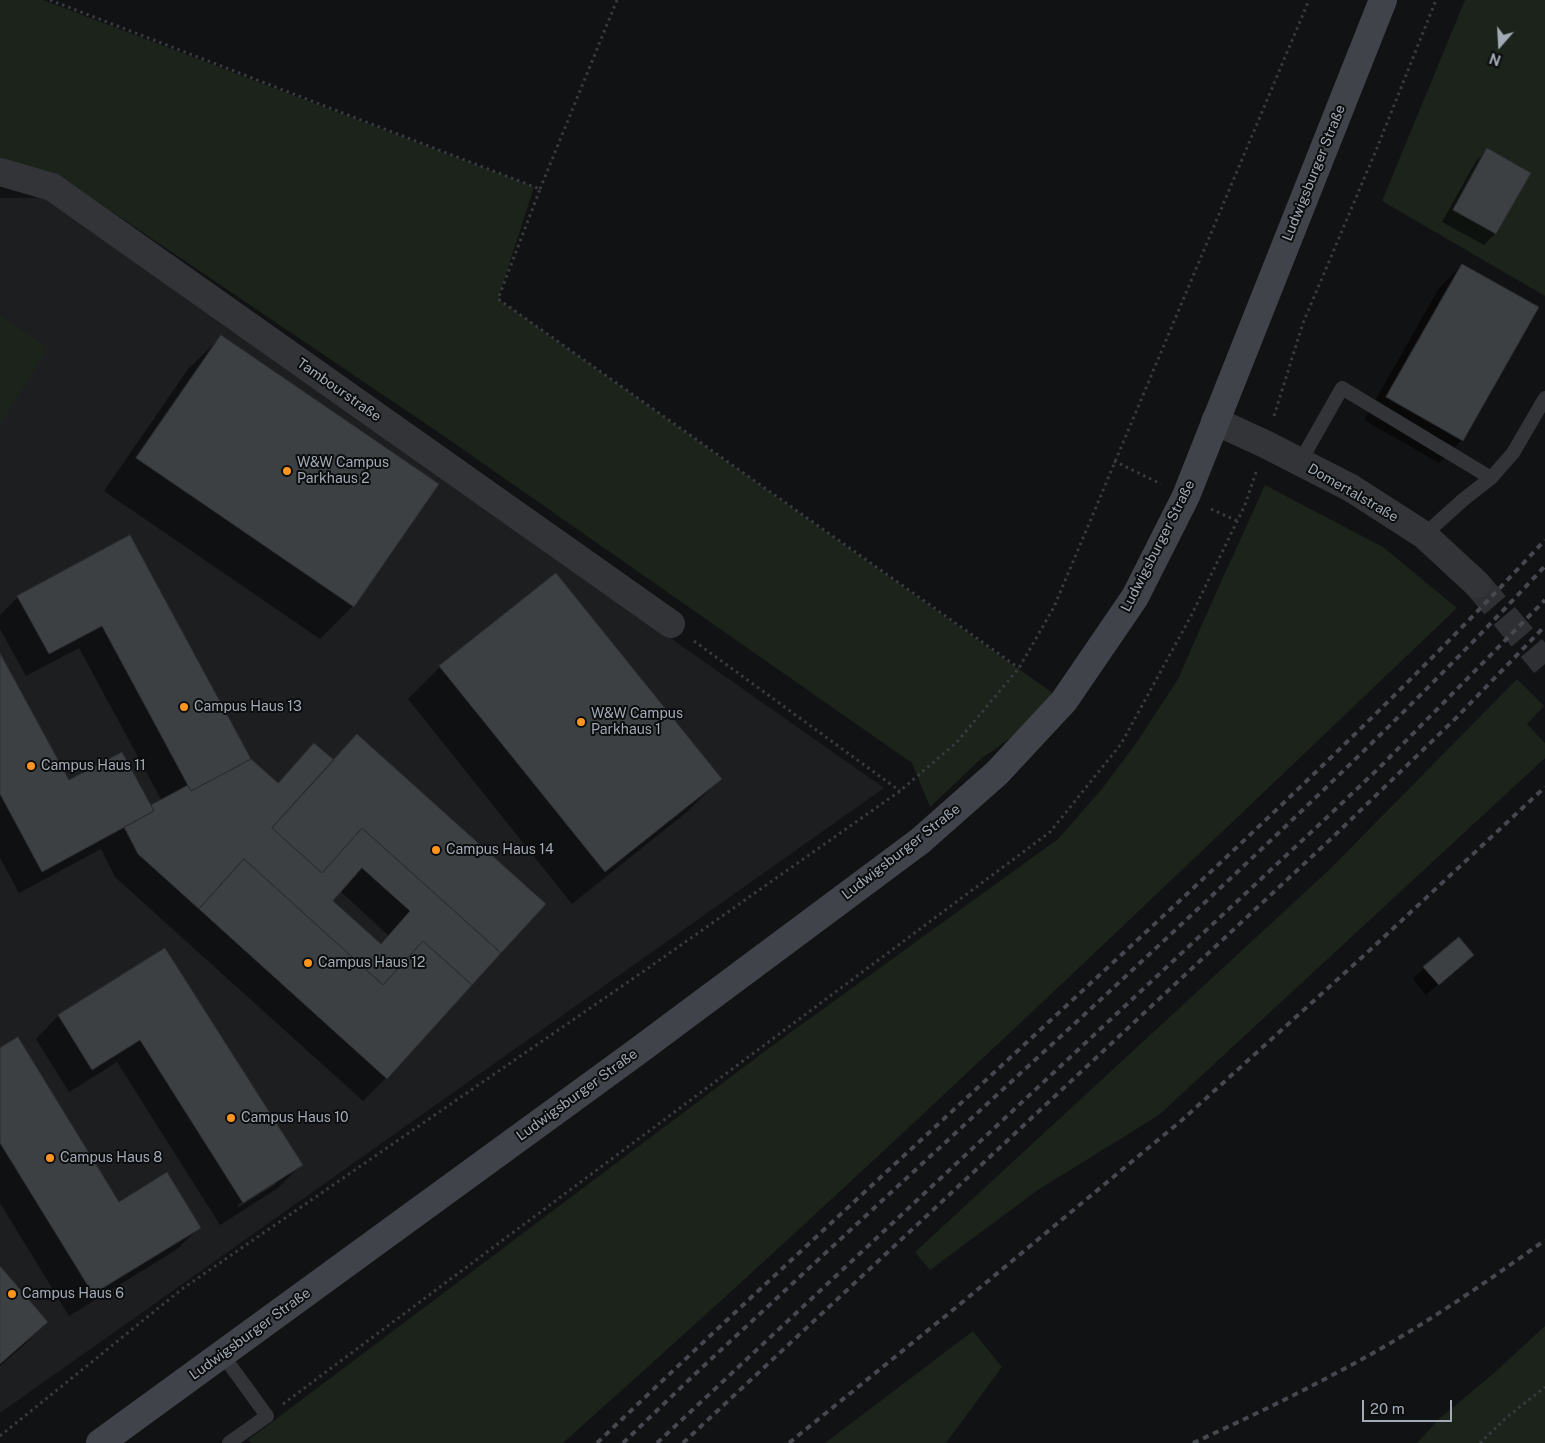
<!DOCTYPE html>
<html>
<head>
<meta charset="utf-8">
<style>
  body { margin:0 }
  #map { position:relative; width:1545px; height:1443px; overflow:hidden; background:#111213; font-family:"Public Sans",sans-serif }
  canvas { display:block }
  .north { position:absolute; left:1475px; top:20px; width:50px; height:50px; -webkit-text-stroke:4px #0c0d0e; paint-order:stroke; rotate:199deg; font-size:14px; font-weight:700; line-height:20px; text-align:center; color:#a2aab5 }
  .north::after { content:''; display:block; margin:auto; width:18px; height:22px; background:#a2aab5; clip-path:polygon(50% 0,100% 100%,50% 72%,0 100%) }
  .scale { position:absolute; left:1362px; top:1400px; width:90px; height:22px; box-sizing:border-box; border:2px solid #a2aab5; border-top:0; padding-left:6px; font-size:15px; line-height:18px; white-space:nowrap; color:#a2aab5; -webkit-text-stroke:4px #0c0d0e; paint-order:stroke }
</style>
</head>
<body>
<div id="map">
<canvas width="1545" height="1443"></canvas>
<div class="north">N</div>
<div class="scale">20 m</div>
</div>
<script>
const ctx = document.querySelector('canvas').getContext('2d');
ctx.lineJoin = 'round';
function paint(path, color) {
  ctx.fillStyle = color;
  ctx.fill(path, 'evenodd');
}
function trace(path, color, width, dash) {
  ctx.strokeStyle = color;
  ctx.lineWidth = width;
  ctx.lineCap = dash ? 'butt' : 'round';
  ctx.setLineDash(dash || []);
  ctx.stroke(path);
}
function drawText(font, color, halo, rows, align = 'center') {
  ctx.font = font + ' "Public Sans",sans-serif';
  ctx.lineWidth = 4;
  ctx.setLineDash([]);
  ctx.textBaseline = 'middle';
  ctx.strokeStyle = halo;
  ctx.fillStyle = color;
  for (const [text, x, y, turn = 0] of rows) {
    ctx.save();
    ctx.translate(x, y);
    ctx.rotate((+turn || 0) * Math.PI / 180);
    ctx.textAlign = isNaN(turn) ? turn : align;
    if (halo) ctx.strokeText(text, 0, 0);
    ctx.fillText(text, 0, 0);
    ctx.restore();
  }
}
paint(new Path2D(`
  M 0,198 L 44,198 L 884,788 L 0,1413 Z`), '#1d1e20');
paint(new Path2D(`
  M 0,0 L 43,0 L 534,187 L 498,299 L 1064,701 L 982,758 L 930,807 L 912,763 L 438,432 L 56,174 L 0,160 Z
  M 1465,0 L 1545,0 L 1545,296 L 1382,201 Z
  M 0,315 L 48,348 L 0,425 Z
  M 1265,485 L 1383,547 L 1457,608 C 1162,889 868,1172 563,1443 L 251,1443 L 248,1440 L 776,1043 L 1058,839 L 1101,790 L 1137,742 L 1178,679 L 1215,595 Z
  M 1517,679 L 1544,706 L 1527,724 L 1545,743 L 1545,758 L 1159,1115 L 1038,1190 L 930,1270 L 915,1252 L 1329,870 Z
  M 1545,1326 L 1545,1443 L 1417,1443 L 1440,1418 L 1494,1373 Z
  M 973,1331 L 1002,1367 L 946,1443 L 825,1443 Z`), '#1b231b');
paint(new Path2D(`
  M 1487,150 L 1495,234 L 1484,245 L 1442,222 L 1476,161 Z
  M 1462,265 L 1462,440 L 1439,463 L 1364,420 L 1439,288 Z
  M 221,337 L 437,485 L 353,606 L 320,639 L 104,491 L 188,369 Z
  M 129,537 L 250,760 L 277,784 L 314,745 L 333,761 L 544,904 L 386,1078 L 363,1101 L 115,877 L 101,849 L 19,893 L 0,858 L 0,655 L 69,782 L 151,807 L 162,801 L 79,648 L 26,676 L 0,629 L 0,615 L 18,597 ZM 340,891 L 388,935 L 380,945 L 331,901 Z
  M 440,667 L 720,779 L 688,811 L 572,904 L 408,699 Z
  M 164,950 L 301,1165 L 278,1188 L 220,1225 L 117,1062 L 69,1092 L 36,1039 L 58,1016 ZM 276,1181 L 276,1184 L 239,1207 L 237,1205 Z
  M 1473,955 L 1426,995 L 1413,979 L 1424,968 Z
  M 0,1050 L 118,1203 L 199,1228 L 176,1250 L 69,1316 L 0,1203 Z
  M 0,1268 L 47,1322 L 24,1345 L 0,1366 Z`), '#0007');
const building = new Path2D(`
  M 1487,148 L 1531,173 L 1496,234 L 1453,210 Z
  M 1462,264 L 1539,307 L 1463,441 L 1386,397 Z
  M 221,335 L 439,484 L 354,607 L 136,458 Z
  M 130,535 L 251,759 L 191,791 L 102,626 L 49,654 L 17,596 Z
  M 556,573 L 722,779 L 605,872 L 439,666 Z
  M 0,653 L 69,780 L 122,752 L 154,811 L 42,872 L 0,794 Z
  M 357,734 L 546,904 L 501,953 L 362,828 L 322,873 L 272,828 Z
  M 314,743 L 334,760 L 272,828 L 322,873 L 362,828 L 501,953 L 472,985 L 423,941 L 383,985 L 244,859 L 199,909 L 138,854 L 124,827 L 154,811 L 151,805 L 188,785 L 191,791 L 251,759 L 278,783 ZM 362,868 L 410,911 L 381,944 L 333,901 Z
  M 244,859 L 383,985 L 423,941 L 472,985 L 387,1079 L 199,909 Z
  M 1459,937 L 1474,955 L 1439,985 L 1423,967 Z
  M 165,948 L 303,1165 L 243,1203 L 140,1040 L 92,1070 L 58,1015 Z
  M 18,1037 L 119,1202 L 167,1172 L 201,1228 L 93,1294 L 0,1143 L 0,1048 Z
  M 0,1266 L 48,1322 L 0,1364 Z`);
paint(building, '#3d4043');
trace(building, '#2b2c2f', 1);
trace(new Path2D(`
  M 1477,584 L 1545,664`), '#2e3033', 28, [28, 14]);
trace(new Path2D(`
  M 50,0 L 540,189 L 498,299 L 1019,668
  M 540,189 L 617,0
  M 1274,416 L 1303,323 L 1377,148 L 1436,0
  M 1114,461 L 1161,484
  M 1211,509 L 1237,521
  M 694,641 L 900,791
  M 283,1404 L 1050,832 L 1121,744 L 1191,616 L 1245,505 L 1256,472
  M 0,1436 L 182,1289 L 644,971 L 900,791 L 957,742 L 1019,668 L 1054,607 L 1309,0
  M 1480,1443 L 1506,1418 L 1545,1387`), '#383b3f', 3, [2.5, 4]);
trace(new Path2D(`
  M 1300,462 L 1342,388 L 1491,478
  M 1424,535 L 1464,499 L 1491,478 L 1513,453 L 1545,398
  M 222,1354 L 267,1416 L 229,1443`), '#323438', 14);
trace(new Path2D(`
  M 0,172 L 52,187 L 671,624
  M 1215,421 L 1265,444 L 1351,488 L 1424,535 L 1477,584`), '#323438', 28);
trace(new Path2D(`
  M 100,1443 L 634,1054 L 920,841 L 997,773 L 1064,701 L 1135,597 L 1186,496 L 1383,0`), '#404349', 28);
trace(new Path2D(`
  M 597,1443 C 760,1287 927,1135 1093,981 C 1248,838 1402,694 1545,540
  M 623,1443 L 694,1375 C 823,1255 953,1135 1084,1015 C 1241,869 1399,723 1545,566
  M 657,1443 L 1322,822 L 1379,768 L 1545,600
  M 683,1443 L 1335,835 L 1457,717 L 1545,626
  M 789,1443 L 959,1305 L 1182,1120 L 1370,950 L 1545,787
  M 1193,1443 C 1243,1420 1292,1397 1340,1371 C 1411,1334 1480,1287 1545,1240`), '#45484e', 4, [6, 5]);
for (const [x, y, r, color] of [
  [287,471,5,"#ff941e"],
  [184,707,5,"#ff941e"],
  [581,722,5,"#ff941e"],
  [31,766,5,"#ff941e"],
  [436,850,5,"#ff941e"],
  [308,963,5,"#ff941e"],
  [231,1118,5,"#ff941e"],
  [50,1158,5,"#ff941e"],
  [12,1294,5,"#ff941e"]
]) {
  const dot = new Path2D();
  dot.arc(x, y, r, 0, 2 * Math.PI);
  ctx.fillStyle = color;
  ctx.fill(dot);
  trace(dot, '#0c0d0e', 2);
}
drawText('14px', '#a2aab5', '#0c0d0e', [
  ["Ludwigsburger Straße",1314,173,-68],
  ["Tambourstraße",339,390,35],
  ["Domertalstraße",1353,493,30],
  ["Ludwigsburger Straße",1158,546,-63],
  ["Ludwigsburger Straße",901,852,-38],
  ["Ludwigsburger Straße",577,1095,-36],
  ["Ludwigsburger Straße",250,1334,-36]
]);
drawText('14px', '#a2aab5', '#0c0d0e', [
  ["W&W Campus",297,463],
  ["Parkhaus 2",297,479],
  ["Campus Haus 13",194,707],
  ["W&W Campus",591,714],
  ["Parkhaus 1",591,730],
  ["Campus Haus 11",41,766],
  ["Campus Haus 14",446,850],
  ["Campus Haus 12",318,963],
  ["Campus Haus 10",241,1118],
  ["Campus Haus 8",60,1158],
  ["Campus Haus 6",22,1294]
], 'left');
</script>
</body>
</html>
